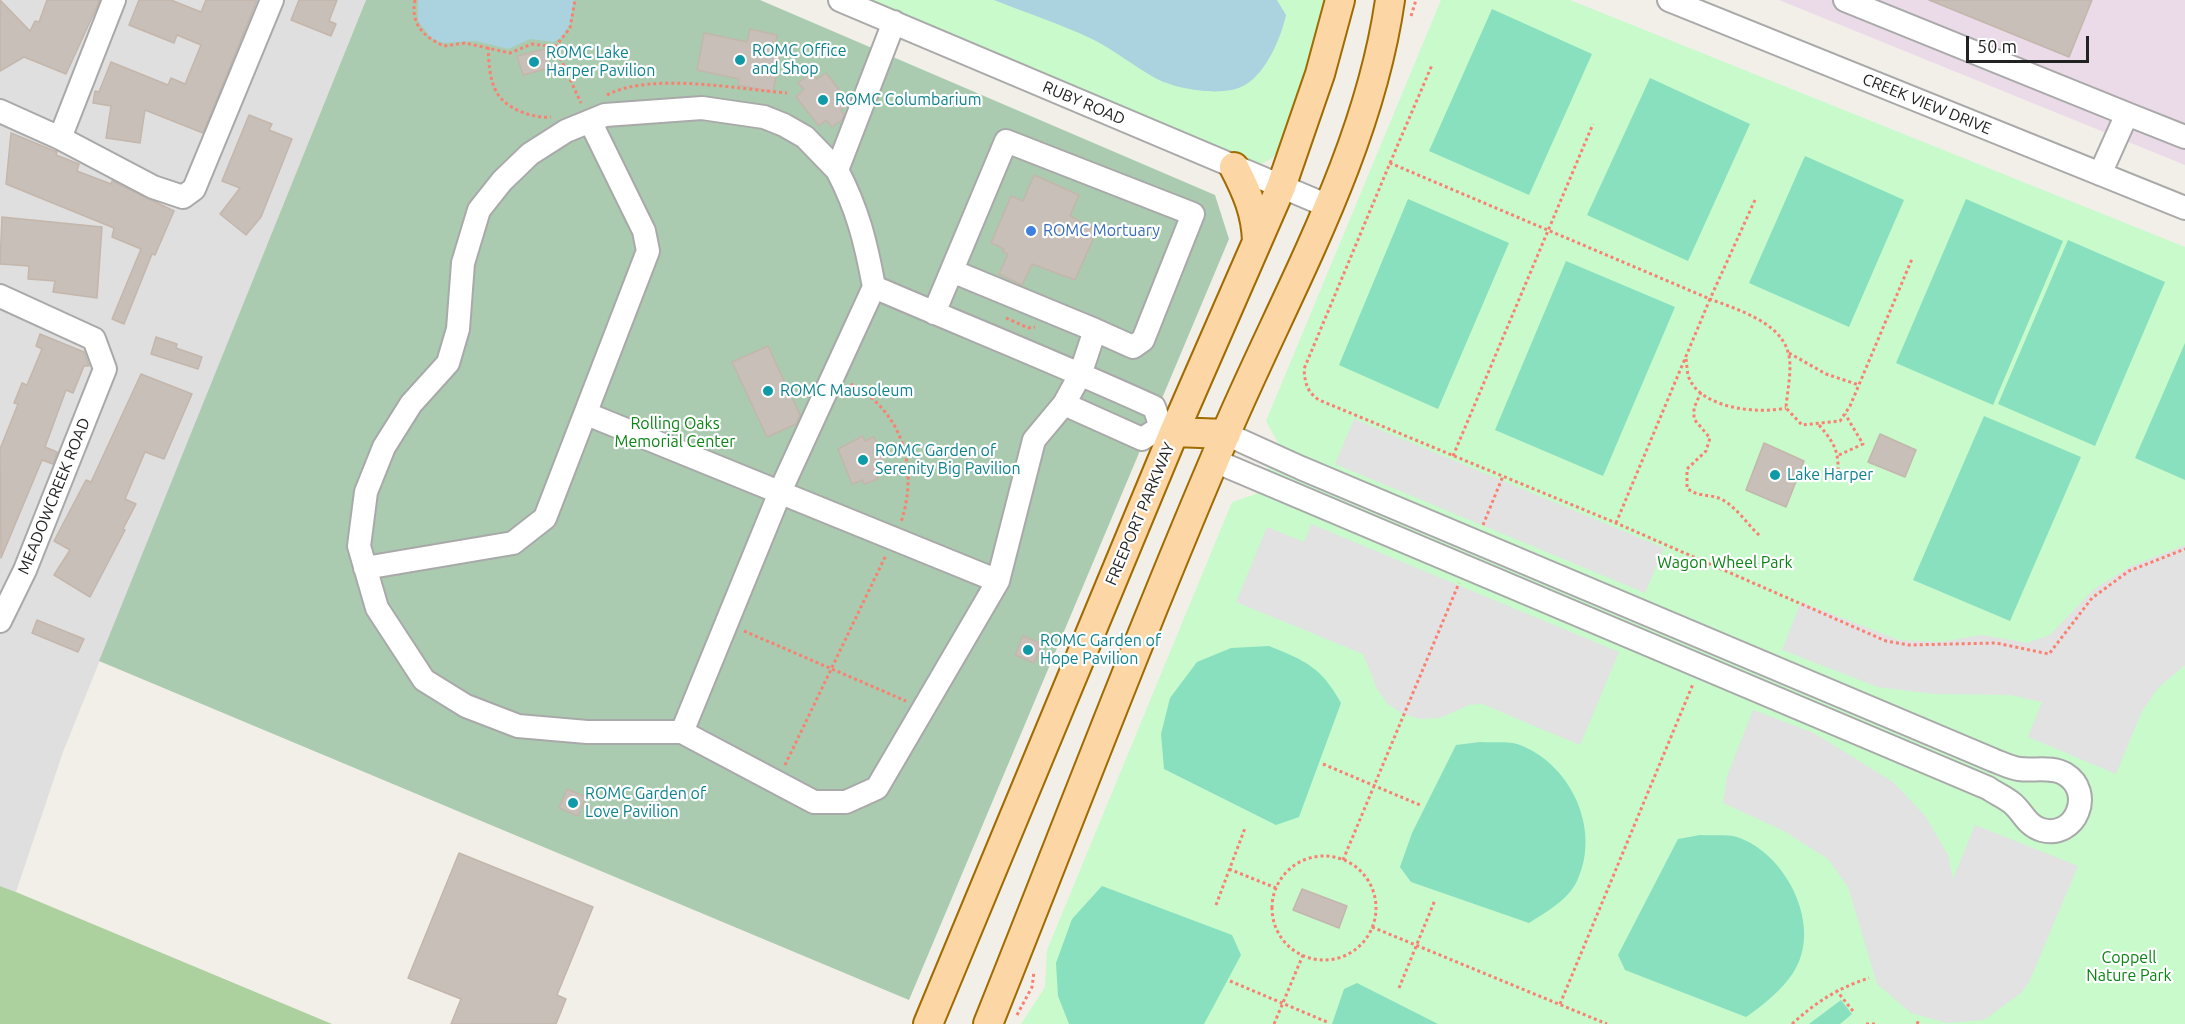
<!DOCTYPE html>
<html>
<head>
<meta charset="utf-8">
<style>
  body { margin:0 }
  #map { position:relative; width:2185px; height:1024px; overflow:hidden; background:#f2efe9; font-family:Ubuntu,sans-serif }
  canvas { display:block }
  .scale { position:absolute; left:1966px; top:36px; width:123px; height:27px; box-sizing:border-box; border:3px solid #222; border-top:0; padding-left:8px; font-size:18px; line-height:21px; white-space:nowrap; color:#222; -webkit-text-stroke:4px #fff; paint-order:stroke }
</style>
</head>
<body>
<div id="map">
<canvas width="2185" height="1024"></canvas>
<div class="scale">50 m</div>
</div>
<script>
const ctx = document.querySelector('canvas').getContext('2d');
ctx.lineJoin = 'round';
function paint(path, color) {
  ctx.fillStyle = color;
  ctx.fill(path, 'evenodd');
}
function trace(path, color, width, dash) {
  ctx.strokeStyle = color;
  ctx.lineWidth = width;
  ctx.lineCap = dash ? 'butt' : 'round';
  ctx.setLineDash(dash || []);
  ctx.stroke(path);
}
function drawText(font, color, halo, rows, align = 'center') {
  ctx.font = font + ' Ubuntu,sans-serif';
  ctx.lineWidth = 4.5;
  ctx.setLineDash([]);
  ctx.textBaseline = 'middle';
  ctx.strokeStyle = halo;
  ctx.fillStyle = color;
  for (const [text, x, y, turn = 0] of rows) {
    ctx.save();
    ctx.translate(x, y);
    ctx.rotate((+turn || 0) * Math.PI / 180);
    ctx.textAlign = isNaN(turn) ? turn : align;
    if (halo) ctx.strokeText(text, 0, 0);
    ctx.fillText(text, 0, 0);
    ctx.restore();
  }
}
paint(new Path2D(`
  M 0,0 L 366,0 L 63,752 L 16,892 L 0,886 Z`), '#e0dfdf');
paint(new Path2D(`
  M 1779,0 L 2185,0 L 2185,165 Z`), '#ebdbe8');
paint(new Path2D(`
  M 0,886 L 16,892 L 332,1024 L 0,1024 Z`), '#add19e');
paint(new Path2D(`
  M 366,0 L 760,0 L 1215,195 L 1229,239 L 909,1000 L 99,661 Z`), '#aacbaf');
paint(new Path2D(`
  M 871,0 L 1330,0 L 1322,34 L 1308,62 L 1277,152 C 1259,177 1233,157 1209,149 Z
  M 1441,0 L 1570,0 L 2185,247 L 2185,1024 L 1021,1024 L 1045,987 L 1047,950 L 1232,502 L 1256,494 L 1279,445 L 1266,421 Z`), '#c8facc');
paint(new Path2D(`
  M 1492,9 L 1592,54 L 1529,195 L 1429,151 Z
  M 1650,78 L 1750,124 L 1688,261 L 1587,215 Z
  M 1805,156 L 1904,200 L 1849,327 L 1749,283 Z
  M 1408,199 L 1509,243 L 1438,409 L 1339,365 Z
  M 1966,199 L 2063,241 L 1993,405 L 1896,363 Z
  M 2068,240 L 2165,282 L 2095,446 L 1998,404 Z
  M 1566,261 L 1675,307 L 1603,476 L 1495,430 Z
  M 2185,343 L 2185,480 L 2135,458 Z
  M 1984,416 L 2081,457 L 2010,621 L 1913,580 Z
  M 1269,646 C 1306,661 1321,667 1341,703 L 1299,817 L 1276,825 L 1164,769 L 1161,734 L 1170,698 L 1197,662 L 1231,648 Z
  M 1480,742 C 1491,743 1506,741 1517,744 C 1570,762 1602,829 1577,881 C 1568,900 1546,912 1529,923 L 1411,882 L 1400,867 L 1412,833 L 1456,745 Z
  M 1700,835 C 1712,836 1726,834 1737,837 C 1786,853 1824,927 1793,973 C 1782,990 1762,1006 1746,1017 L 1625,970 L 1618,955 L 1678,839 Z
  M 1102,886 L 1232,935 L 1241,955 L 1204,1024 L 1069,1024 L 1058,996 L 1056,963 L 1072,919 Z
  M 1357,983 L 1438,1024 L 1332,1024 L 1344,989 Z
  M 1841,1000 L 1852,1014 L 1840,1024 L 1809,1024 Z`), '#88e0be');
paint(new Path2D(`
  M 1354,419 L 1664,548 L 1645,593 L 1335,464 Z
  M 1311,524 L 1619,652 L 1580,745 L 1482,704 L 1469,705 L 1440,718 L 1421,719 L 1403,714 L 1388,704 L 1377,689 L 1363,654 L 1236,602 L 1267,527 L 1304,542 Z
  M 2185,545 L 2185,665 L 2158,688 L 2141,713 L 2116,774 L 2028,737 L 2042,702 L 2010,695 L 1934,694 L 1878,687 L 1782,650 L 1801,602 L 1899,640 L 1940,642 L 1982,635 L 2027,643 L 2050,635 L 2094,589 L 2131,566 Z
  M 1753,710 L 1814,733 L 1893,782 L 1925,816 L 1948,855 L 1953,879 L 1975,825 L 2078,866 L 2029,982 L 2021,993 L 1984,1020 L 1947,1023 L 1911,1013 L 1877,984 L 1848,887 L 1828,859 L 1784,831 L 1723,803 L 1727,776 Z`), '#e2e2e2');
paint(new Path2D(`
  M 418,0 L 574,0 L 570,24 L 562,37 L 554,42 L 530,39 L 508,49 L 476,41 L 443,43 L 431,38 L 418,21 Z
  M 994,0 L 1277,0 L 1286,15 C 1281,38 1266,73 1245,85 C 1224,98 1175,89 1155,78 C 1134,66 1114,50 1092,39 C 1061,24 1026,13 994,0 Z`), '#aad3df');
const building = new Path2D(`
  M 0,0 L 30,31 L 35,21 L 39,22 L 47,0 L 100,0 L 66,74 L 24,57 L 0,71 Z
  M 139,0 L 171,0 L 201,12 L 206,0 L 257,0 L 203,133 L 145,110 L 140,143 L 106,138 L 111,106 L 93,103 L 95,91 L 99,92 L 111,62 L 168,85 L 171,78 L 185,84 L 201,45 L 177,35 L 174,43 L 129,25 Z
  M 299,0 L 337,0 L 329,21 L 336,24 L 331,36 L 291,20 Z
  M 1929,0 L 2092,0 L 2069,57 Z
  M 750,29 L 777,35 L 775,47 L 779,51 L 779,59 L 773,92 L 738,85 L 739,79 L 697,70 L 704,33 L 747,42 Z
  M 545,49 L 550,68 L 523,75 L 517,56 Z
  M 812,72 L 817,79 L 826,73 L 849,102 L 841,110 L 844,115 L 842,120 L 832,127 L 826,120 L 819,126 L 796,97 L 804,89 L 798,83 Z
  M 249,115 L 272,124 L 269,130 L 292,139 L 261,217 L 246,235 L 220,214 L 240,188 L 222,181 Z
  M 11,133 L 57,152 L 56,155 L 79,164 L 77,171 L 111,184 L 112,181 L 174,211 L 155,255 L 152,254 L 124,324 L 112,319 L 141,249 L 112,237 L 114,228 L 6,184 Z
  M 1034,175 L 1079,195 L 1070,216 L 1097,230 L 1075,280 L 1032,264 L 1022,285 L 999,274 L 1008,254 L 1003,252 L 1004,249 L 991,243 L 1011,196 L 1023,201 Z
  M 2,217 L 102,227 L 97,298 L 53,292 L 55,281 L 28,279 L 29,266 L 0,264 Z
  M 40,334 L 84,352 L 89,366 L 84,366 L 73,393 L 66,390 L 45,447 L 57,452 L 53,464 L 42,460 L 1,558 L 0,449 L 18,404 L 14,403 L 22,383 L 27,385 L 42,349 L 36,346 Z
  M 156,337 L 177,344 L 176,348 L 202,357 L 198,369 L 151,354 Z
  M 768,346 L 800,415 L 796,424 L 767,437 L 732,362 Z
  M 141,374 L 192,394 L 164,459 L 145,452 L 125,499 L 136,504 L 123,529 L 125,530 L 90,597 L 54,575 L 70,550 L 54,541 L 86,480 L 91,482 Z
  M 1880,434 L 1916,450 L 1905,477 L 1868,462 Z
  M 863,436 L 865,441 L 874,437 L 887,470 L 877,474 L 878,479 L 864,484 L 863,480 L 852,484 L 838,449 Z
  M 1764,443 L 1804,461 L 1786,507 L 1746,490 Z
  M 37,620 L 84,639 L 78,652 L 32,633 Z
  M 1023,636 L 1042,644 L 1034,663 L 1015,655 Z
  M 567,789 L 586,797 L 578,816 L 559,808 Z
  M 459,853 L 593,907 L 557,995 L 566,999 L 556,1024 L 451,1024 L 461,999 L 408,978 Z
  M 1302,889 L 1347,906 L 1339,928 L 1293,910 Z`);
paint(building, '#c7bfb8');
trace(building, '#c4b6ab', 1.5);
const minor = new Path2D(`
  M 840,0 L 1328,206
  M 1669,0 L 2185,208
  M 1845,0 L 2127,114 L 2100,174
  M 0,111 L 60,138 L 153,187 L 183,197 L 194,189 L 272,0
  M 2127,114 L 2185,137
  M 60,138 L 114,0
  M 952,271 L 1095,330
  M 874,287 C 866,243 858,210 837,170 L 894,22
  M 0,296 L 94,339 L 105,369 L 25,570 L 0,621
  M 934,313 L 1006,141 L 1193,214 L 1143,340 L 1133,347 L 1095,330 L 1080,375 L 1064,404 L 1034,440 L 998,581 L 877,788 L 846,802 L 814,802 L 682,732 L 783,485 L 874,287 C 967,327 1062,365 1154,407 L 1161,427 L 1174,432
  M 1064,404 L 1142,439 L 1161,427
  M 587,414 L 998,581
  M 1215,461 L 1988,788 C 1995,793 2005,797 2012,803 C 2023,812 2027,826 2042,830 C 2076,839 2095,792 2065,774 C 2052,766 2034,771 2019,769 C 2011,768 2001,763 1993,760 L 1301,468 L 1226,434
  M 365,568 L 513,543 L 545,518 L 648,251 L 644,231 L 590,121
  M 682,732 L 587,732 L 518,726 L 466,706 L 424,680 L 377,608 L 359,546 L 366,492 L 384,447 L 411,404 L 448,363 L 458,329 L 463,263 L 479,210 L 502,181 L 530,154 L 566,131 L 605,115 L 702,108 L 764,117 L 784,125 L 805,137 L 837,170`);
const major = new Path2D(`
  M 1234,167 C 1247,192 1256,213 1257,241
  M 1174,432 L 1226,434
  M 928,1024 L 1174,432 L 1281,187 L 1320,74 L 1340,0
  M 988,1024 C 1067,827 1142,628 1226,433 C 1286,293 1368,154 1390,0`);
trace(minor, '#a9a9a9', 26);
trace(major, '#a06b00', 32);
trace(new Path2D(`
  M 415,0 C 410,24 424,37 444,46 L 465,43 L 510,53 L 532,44 L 555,47
  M 1411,16 L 1416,0
  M 488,47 C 489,63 489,79 497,93 C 506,109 534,119 551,117
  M 555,47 L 581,103
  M 555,47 L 570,28 L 575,0
  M 607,95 C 651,72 737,89 787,93
  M 1390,163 L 1432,65
  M 1755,200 L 1710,299 C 1736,309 1780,322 1788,352 C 1793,367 1787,392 1786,408 L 1802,425 L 1840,421 L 1850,406 L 1912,259
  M 1006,318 L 1028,328 L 1035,327
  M 1789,353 L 1826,374 L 1859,385
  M 1686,359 C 1687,365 1687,373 1689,378 C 1702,409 1758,414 1786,408
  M 851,384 C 903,412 919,468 901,522
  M 1701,392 L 1694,408 L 1694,419 L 1710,438 L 1706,451 L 1687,469 L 1687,488 C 1698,498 1710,493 1723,500 C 1738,509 1748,525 1761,537
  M 1819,425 C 1837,446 1839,453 1838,480
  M 1839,455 L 1863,444 L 1845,414
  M 1453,456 L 1593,124
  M 1616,523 L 1710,299 L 1390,163 L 1304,369 C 1305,383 1307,392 1319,400 L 1616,523 L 1886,641 L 1909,645 L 1996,643 L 2049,654 L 2092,598 L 2129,571 L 2185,549
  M 1483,525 L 1503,476
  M 744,631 L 906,701
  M 1323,764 L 1420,805
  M 785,765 L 886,555
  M1272 908a52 52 0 1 1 104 0a52 52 0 1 1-104 0Z
  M 1343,860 L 1459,583
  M 1229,869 L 1276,888
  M 1216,905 L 1245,828
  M 1372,927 L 1607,1024
  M 1230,981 L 1327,1022
  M 1399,988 L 1435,900
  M 1836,990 L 1853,1011
  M 1560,1004 L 1693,684
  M 1017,1015 L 1032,987 L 1034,972
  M 1274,1024 L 1303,955
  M 1792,1024 C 1816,1002 1838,988 1869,978
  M 1866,1024 L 1875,1024
  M 1917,1024 L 1919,1020`), '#fa8072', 3, [3, 3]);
trace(minor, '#fff', 22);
trace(major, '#fcd6a4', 28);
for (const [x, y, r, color] of [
  [740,60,6,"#0f9aa8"],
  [534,62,6,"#0f9aa8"],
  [823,100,6,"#0f9aa8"],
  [1031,231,6,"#3f7fe0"],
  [768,391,6,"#0f9aa8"],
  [863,460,6,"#0f9aa8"],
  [1775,475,6,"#0f9aa8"],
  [1028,650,6,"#0f9aa8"],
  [573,803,6,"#0f9aa8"]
]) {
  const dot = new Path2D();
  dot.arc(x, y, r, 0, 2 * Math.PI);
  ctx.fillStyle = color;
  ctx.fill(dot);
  trace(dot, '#fff', 2);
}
drawText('16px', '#0d838f', '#fff', [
  ["ROMC Office",752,51],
  ["and Shop",752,69],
  ["ROMC Lake",546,53],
  ["Harper Pavilion",546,71],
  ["ROMC Columbarium",835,100],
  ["ROMC Mausoleum",780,391],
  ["ROMC Garden of",875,451],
  ["Serenity Big Pavilion",875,469],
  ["Lake Harper",1787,475],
  ["ROMC Garden of",1040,641],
  ["Hope Pavilion",1040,659],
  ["ROMC Garden of",585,794],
  ["Love Pavilion",585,812]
], 'left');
drawText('16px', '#222', '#fff', [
  ["RUBY ROAD",1084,103,23],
  ["CREEK VIEW DRIVE",1927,104,22],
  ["MEADOWCREEK ROAD",54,496,-68],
  ["FREEPORT PARKWAY",1140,514,-67]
]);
drawText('16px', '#366cbe', '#fff', [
  ["ROMC Mortuary",1043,231]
], 'left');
drawText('16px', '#0c8416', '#fff', [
  ["Rolling Oaks",675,424],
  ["Memorial Center",675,442],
  ["Wagon Wheel Park",1725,563],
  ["Coppell",2129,958],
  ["Nature Park",2129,976]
]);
</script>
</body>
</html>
